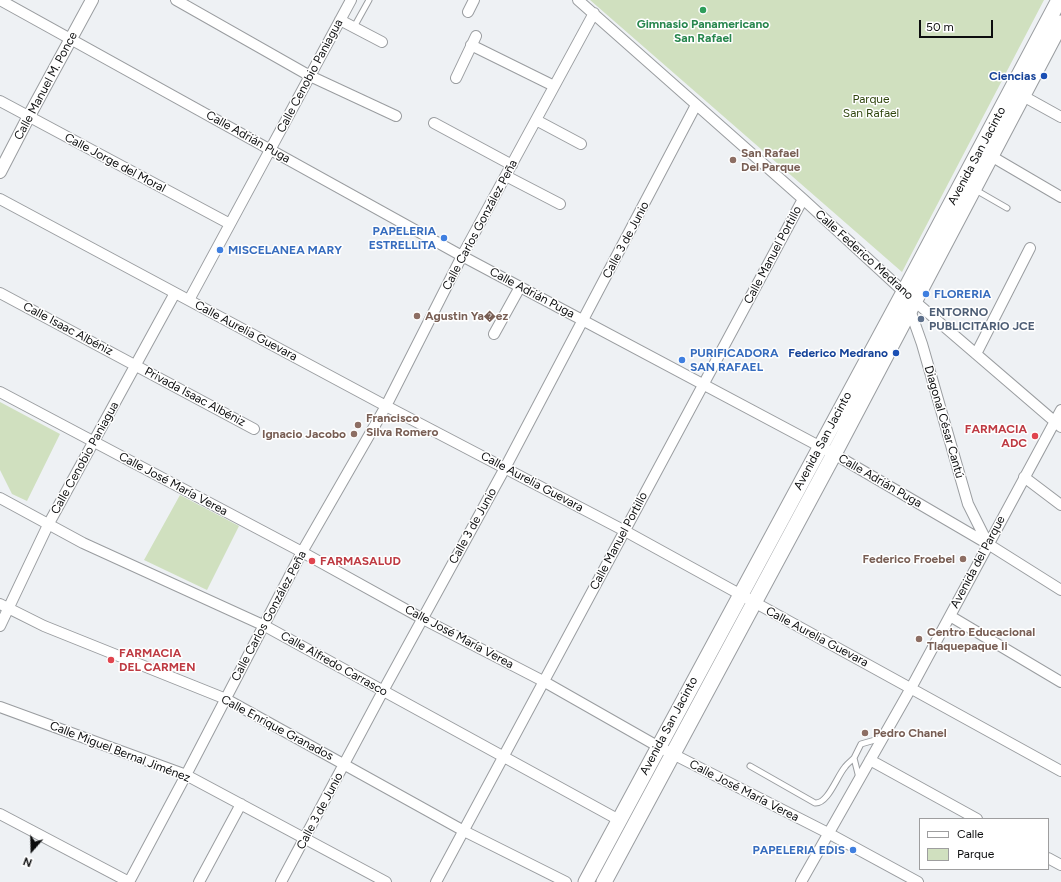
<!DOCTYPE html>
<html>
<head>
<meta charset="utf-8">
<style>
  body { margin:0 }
  #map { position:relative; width:1061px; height:882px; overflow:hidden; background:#eef1f4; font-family:Figtree,sans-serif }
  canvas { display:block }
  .legend { position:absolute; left:919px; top:818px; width:130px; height:52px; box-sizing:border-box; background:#fff; border:1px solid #9e9e9f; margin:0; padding:5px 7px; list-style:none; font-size:12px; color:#0c0d0e }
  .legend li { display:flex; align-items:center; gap:8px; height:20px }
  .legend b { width:20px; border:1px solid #9e9e9f }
  .north { position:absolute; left:12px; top:830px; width:40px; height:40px; -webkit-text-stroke:3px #fff; paint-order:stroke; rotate:200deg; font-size:11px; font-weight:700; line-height:16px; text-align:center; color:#0c0d0e }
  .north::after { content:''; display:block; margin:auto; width:14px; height:18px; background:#0c0d0e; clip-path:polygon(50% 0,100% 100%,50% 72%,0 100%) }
  .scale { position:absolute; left:919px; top:20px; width:74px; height:18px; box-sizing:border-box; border:2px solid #0c0d0e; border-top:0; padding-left:5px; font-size:12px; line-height:14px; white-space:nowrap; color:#0c0d0e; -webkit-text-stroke:3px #fff; paint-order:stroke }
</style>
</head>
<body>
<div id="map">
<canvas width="1061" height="882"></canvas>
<ul class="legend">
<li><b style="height:5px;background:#fff"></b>Calle</li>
<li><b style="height:11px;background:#d0e0bf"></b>Parque</li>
</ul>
<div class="north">N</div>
<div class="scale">50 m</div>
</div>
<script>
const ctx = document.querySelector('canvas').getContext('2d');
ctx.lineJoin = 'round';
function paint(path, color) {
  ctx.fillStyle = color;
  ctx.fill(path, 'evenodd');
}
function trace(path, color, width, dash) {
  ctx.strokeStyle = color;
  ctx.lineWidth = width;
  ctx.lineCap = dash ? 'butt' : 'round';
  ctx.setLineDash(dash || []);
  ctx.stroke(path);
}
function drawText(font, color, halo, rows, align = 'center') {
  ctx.font = font + ' Figtree,sans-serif';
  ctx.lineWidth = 3;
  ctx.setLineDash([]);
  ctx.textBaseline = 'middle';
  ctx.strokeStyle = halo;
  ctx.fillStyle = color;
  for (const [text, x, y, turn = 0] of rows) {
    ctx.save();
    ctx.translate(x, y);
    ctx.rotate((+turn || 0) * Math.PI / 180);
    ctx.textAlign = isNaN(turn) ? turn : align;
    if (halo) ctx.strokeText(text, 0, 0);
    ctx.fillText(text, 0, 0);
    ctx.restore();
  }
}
paint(new Path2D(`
  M 590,0 L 1044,0 L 902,272 Z
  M 0,402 L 60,434 L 27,501 L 12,494 L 0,470 Z
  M 180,495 L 239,526 L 207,590 L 144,560 Z`), '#d0e0bf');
const service = new Path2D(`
  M 354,27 L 369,0
  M 974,189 L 1007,208
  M 750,766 L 815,803 C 828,804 837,776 845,767 C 847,764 851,761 854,758
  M 859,778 L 854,758 L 861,744 L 882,738`);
const minor = new Path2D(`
  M 0,0 L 462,256 L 834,454 L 988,544 L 1061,590
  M 176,0 L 310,76 L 396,116
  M 578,0 L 803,199 L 904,292 L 1061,427
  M 468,12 L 474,0
  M 340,20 L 382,42
  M 471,45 L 554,86
  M 456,78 L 476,36
  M 1023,96 L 1061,117
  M 0,101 L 230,224
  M 536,120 L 581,144
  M 434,123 L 512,165
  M 991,156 L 1061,197
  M 506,176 L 560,204
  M 0,199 L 386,406 L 625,531 L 1061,771
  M 0,293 L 254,429
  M 189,300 L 351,0
  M 907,308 L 910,310 L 922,344 L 968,504 L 988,544
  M 494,334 L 520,287
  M 976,354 L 1030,248
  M 0,392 L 302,552 L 423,619 L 543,681 L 659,747 L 828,833 L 918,882
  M 1024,477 L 1061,505
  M 0,498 L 83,543 L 265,626 L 619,820
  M 0,604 L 44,626 L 226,699 L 464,831 L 566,882
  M 950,616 L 1061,682
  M 0,626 L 48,525 L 175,293
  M 0,707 L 186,775 L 386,882
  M 870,760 L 977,819
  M 0,814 L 129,882
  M 1048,858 L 1061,865
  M 129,882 L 186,775 L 302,552 L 386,406 L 462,256 L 594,13
  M 199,882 L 241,804
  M 281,882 L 383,691 L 505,468 L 696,105
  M 436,882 L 803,199
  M 801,882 L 911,688 L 1061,410`);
const tertiary = new Path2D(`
  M 0,172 L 29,116 L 92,0`);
const primary = new Path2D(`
  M 586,882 L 904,292 L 1059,0
  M 604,882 L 834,454 L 1061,23`);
trace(service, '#9a9da0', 7);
trace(minor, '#9a9da0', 12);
trace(tertiary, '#9a9da0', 14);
trace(primary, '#9a9da0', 17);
trace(service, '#fff', 5);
trace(minor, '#fff', 10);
trace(tertiary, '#fff', 12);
trace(primary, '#fff', 15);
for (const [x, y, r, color] of [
  [703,10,4,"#2e9e5b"],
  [1044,76,4,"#1a4fb4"],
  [733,160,4,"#8d6e63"],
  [444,238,4,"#3f7fe0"],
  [220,250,4,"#3f7fe0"],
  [926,294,4,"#3f7fe0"],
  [417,316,4,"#8d6e63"],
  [921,319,4,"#5c6f8a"],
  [896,353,4,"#1a4fb4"],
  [682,360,4,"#3f7fe0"],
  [358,425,4,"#8d6e63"],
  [354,434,4,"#8d6e63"],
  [1035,436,4,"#e0444e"],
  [963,559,4,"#8d6e63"],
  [312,561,4,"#e0444e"],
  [919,639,4,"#8d6e63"],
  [111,660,4,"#e0444e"],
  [865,733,4,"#8d6e63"],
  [853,850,4,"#3f7fe0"]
]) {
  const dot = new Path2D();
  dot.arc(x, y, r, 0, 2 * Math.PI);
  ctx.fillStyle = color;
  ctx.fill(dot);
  trace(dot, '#fff', 1.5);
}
drawText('bold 12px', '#27864d', '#fff', [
  ["Gimnasio Panamericano",703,24],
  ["San Rafael",703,38]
]);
drawText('12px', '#0c0d0e', '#fff', [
  ["Calle Cenobio Paniagua",310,76,-62],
  ["Calle Manuel M. Ponce",46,86,-62],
  ["Calle Adrián Puga",248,137,29],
  ["Avenida San Jacinto",977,156,-62],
  ["Calle Jorge del Moral",115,163,28],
  ["Calle Carlos González Peña",480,225,-62],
  ["Calle 3 de Junio",626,240,-62],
  ["Calle Manuel Portillo",773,255,-62],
  ["Calle Federico Medrano",864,255,42],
  ["Calle Adrián Puga",532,293,28],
  ["Calle Isaac Albéniz",68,329,28],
  ["Calle Aurelia Guevara",246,331,28],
  ["Privada Isaac Albéniz",195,397,28],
  ["Diagonal César Cantú",944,422,74],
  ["Avenida San Jacinto",823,441,-62],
  ["Calle Cenobio Paniagua",85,458,-61],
  ["Calle Adrián Puga",880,481,30],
  ["Calle Aurelia Guevara",532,482,28],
  ["Calle José María Verea",173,484,28],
  ["Calle 3 de Junio",473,526,-61],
  ["Calle Manuel Portillo",619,541,-62],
  ["Avenida del Parque",978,562,-62],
  ["Calle Carlos González Peña",269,616,-62],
  ["Calle José María Verea",459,637,28],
  ["Calle Aurelia Guevara",817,637,28],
  ["Calle Alfredo Carrasco",334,664,29],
  ["Avenida San Jacinto",669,726,-62],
  ["Calle Enrique Granados",277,728,28],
  ["Calle Miguel Bernal Jiménez",120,752,21],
  ["Calle José María Verea",744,791,27],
  ["Calle 3 de Junio",320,811,-62]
]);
drawText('bold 12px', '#164399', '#fff', [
  ["Ciencias",1036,76],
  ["Federico Medrano",888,353]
], 'right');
drawText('12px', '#30460e', '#fff', [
  ["Parque",871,99],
  ["San Rafael",871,113]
]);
drawText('bold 12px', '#785e54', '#fff', [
  ["San Rafael",741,153],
  ["Del Parque",741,167],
  ["Agustin Ya�ez",425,316],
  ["Francisco",366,418],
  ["Silva Romero",366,432],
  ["Ignacio Jacobo",346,434,"right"],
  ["Federico Froebel",955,559,"right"],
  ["Centro Educacional",927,632],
  ["Tlaquepaque Ii",927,646],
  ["Pedro Chanel",873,733]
], 'left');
drawText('bold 12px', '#366cbe', '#fff', [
  ["PAPELERIA",436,231,"right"],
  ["ESTRELLITA",436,245,"right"],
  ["MISCELANEA MARY",228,250],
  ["FLORERIA",934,294],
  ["PURIFICADORA",690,353],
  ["SAN RAFAEL",690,367],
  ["PAPELERIA EDIS",845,850,"right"]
], 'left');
drawText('bold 12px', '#4e5e75', '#fff', [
  ["ENTORNO",929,312],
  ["PUBLICITARIO JCE",929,326]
], 'left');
drawText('bold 12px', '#be3a42', '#fff', [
  ["FARMACIA",1027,429,"right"],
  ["ADC",1027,443,"right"],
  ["FARMASALUD",320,561],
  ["FARMACIA",119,653],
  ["DEL CARMEN",119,667]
], 'left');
</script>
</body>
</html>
